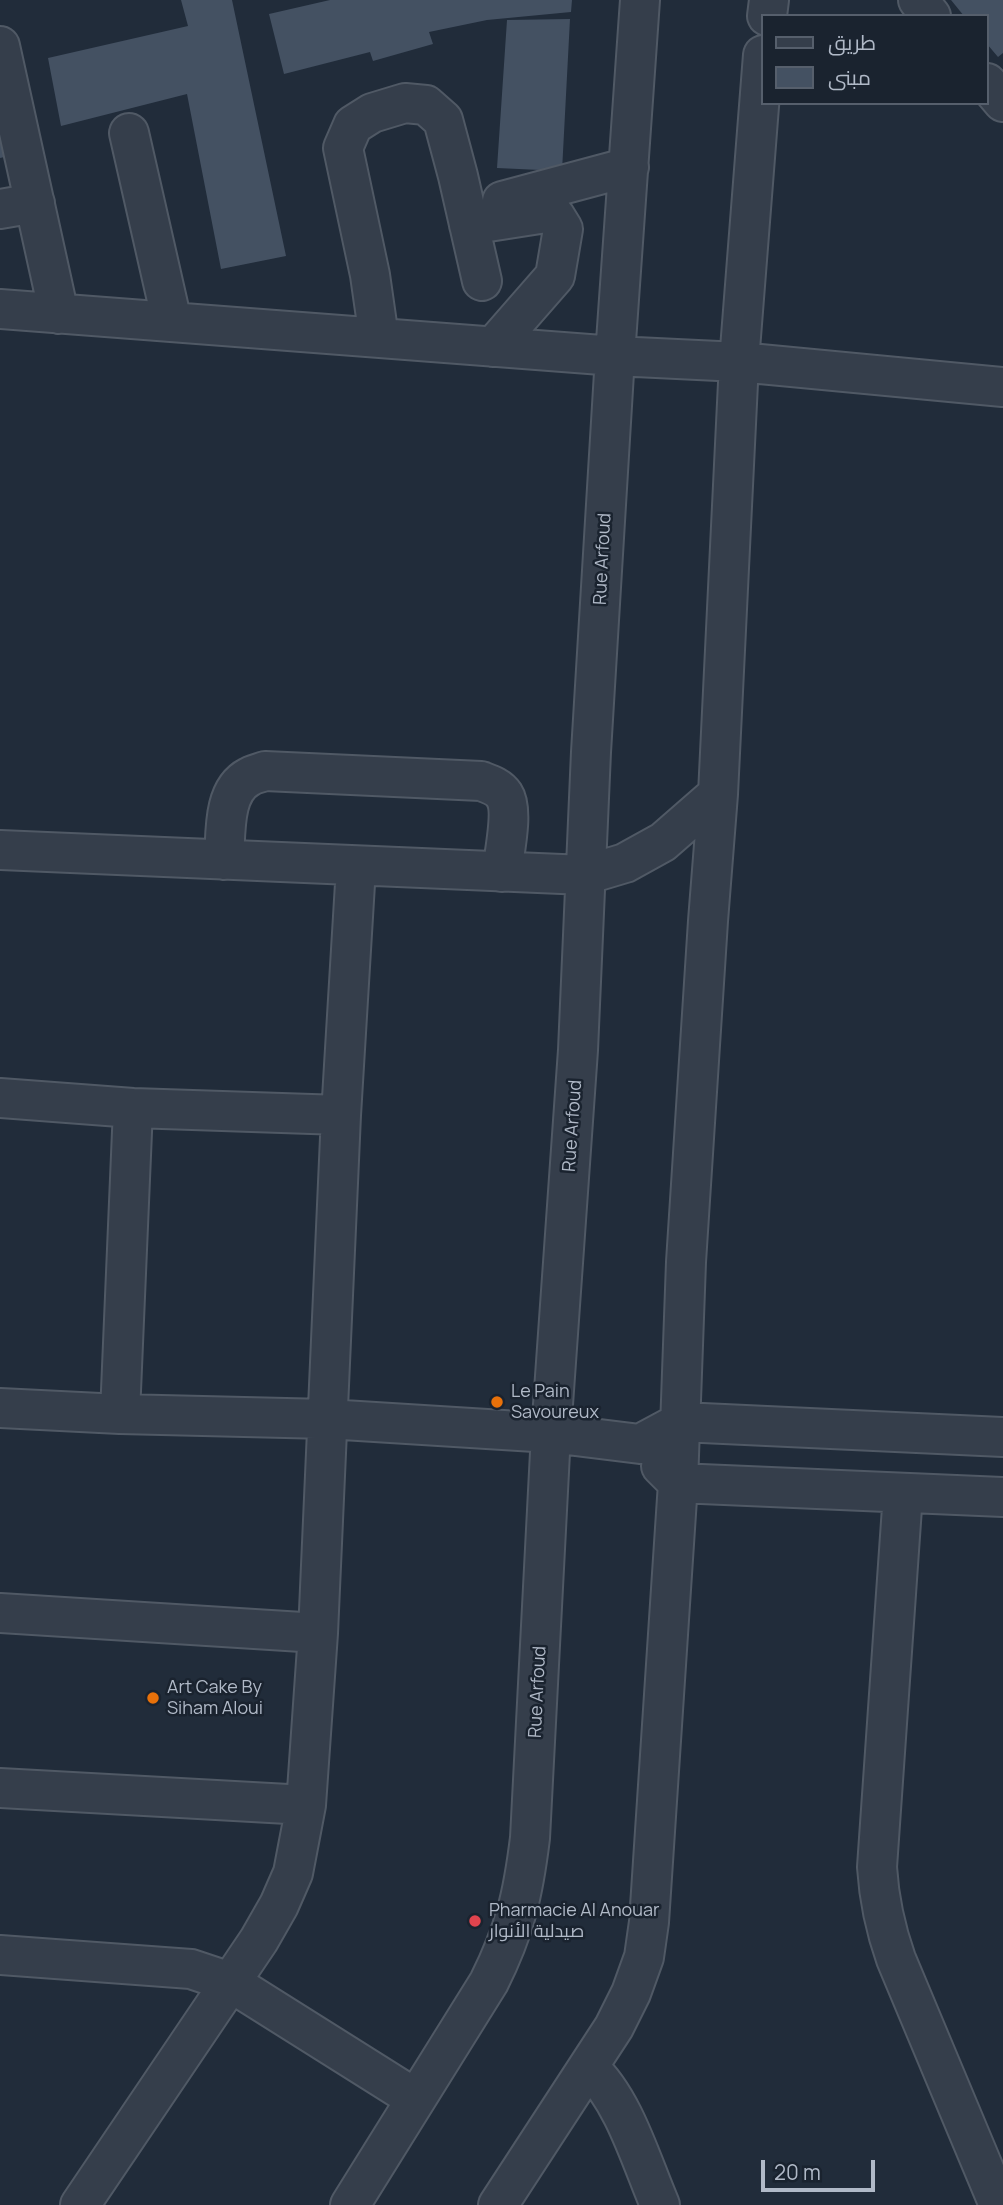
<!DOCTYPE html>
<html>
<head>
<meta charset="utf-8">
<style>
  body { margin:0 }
  #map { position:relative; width:1003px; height:2205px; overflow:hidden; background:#212c3a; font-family:Manrope,Cairo,sans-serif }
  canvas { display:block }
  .legend { position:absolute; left:761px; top:14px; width:228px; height:91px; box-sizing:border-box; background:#1a232f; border:2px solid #565f6c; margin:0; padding:9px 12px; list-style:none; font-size:21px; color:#b0b9c7 }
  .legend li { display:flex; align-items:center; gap:14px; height:35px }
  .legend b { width:35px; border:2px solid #565f6c }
  .scale { position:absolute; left:761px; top:2160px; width:114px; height:32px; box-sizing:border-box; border:4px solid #b0b9c7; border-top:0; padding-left:9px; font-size:21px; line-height:24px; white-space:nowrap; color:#b0b9c7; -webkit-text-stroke:5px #1a232f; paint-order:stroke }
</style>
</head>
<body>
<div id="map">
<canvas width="1003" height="2205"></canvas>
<ul class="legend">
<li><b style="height:9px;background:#353e4b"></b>طريق</li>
<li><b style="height:19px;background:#445162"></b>مبنى</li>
</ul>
<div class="scale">20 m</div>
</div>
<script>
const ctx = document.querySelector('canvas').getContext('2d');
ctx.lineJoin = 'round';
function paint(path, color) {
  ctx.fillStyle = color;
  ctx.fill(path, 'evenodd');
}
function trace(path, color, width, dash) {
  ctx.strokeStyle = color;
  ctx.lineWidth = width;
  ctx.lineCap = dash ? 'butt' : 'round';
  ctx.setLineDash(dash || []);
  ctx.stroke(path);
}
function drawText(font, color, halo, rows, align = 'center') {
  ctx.font = font + ' Manrope,Cairo,sans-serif';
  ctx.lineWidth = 5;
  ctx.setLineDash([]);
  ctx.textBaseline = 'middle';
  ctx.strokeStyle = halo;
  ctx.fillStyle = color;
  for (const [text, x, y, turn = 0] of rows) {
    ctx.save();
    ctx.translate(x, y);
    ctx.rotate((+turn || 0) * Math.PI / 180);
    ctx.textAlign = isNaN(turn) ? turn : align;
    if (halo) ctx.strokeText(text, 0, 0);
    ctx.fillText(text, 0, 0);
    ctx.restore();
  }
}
paint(new Path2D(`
  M 181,0 L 232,0 L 286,256 L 221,269 L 187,94 L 61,126 L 48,58 L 188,26 Z
  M 330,0 L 572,0 L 571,12 L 487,20 L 429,32 L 433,44 L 373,61 L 370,52 L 284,74 L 269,14 Z
  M 951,0 L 1003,0 L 1003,53 L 998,57 L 987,44 L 987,16 L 964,16 Z
  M 570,19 L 562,171 L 497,168 L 507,20 Z
  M 0,116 L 9,156 L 0,158 Z`), '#445162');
const minor = new Path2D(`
  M 918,0 L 931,16
  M 767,16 L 769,0
  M 0,46 L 59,314
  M 987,83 L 1003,102
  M 129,133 L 172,322
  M 502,201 L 629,167
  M 0,209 L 35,203
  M 469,225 L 546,213 L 555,216 L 563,229 L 555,276 L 493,347
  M 0,309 L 615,356 L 739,362 L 1003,387
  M 379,338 L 370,275 L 343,148 L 353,125 L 372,113 L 405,103 L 426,105 L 443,120 L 458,176 L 482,281
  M 0,850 L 585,875 L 625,863 L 663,842 L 718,794
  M 224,860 C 226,835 222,791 249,777 C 253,774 260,773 265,771 L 481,781 C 489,784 499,787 504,795 C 514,810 504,854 502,872
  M 0,1098 L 133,1108 L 341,1115
  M 0,1408 L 120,1414 L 327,1419 L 551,1433 L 640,1444 L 681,1422 L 1003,1437
  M 120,1414 L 133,1108
  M 661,1466 L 678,1483 L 1003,1497
  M 903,1493 L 877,1867 C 879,1899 885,1928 896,1959 L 999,2205
  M 0,1613 L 318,1633
  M 0,1788 L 306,1805
  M 0,1955 L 191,1969 L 230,1982 L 416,2099
  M 589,2068 C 624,2100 641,2161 660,2205
  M 80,2205 L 259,1940 L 279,1905 L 293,1873 L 306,1805 L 318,1633 L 341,1115 L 356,867
  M 350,2205 L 489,1982 C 515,1930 523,1895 530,1838 L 551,1433 L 578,1050 L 591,752 L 615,356 L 640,0
  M 498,2205 L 614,2027 L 631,1993 L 644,1957 L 649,1922 L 678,1483 L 686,1262 L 708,921 L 718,794 L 739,362 L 763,55`);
trace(minor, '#505965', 42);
trace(minor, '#353e4b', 38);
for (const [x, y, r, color] of [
  [497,1402,7,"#e8710a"],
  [153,1698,7,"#e8710a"],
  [475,1921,7,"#e0444e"]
]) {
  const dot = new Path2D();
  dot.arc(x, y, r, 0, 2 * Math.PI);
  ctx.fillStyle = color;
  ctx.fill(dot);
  trace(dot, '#1a232f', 2.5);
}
drawText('18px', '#b0b9c7', '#1a232f', [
  ["Rue Arfoud",603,559,-87],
  ["Rue Arfoud",573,1126,-86],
  ["Rue Arfoud",538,1692,-87]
]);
drawText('18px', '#b0b9c7', '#1a232f', [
  ["Le Pain",511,1392],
  ["Savoureux",511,1413],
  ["Art Cake By",167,1688],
  ["Siham Aloui",167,1709],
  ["Pharmacie Al Anouar",489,1911],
  ["صيدلية الأنوار",489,1932]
], 'left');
</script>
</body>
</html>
